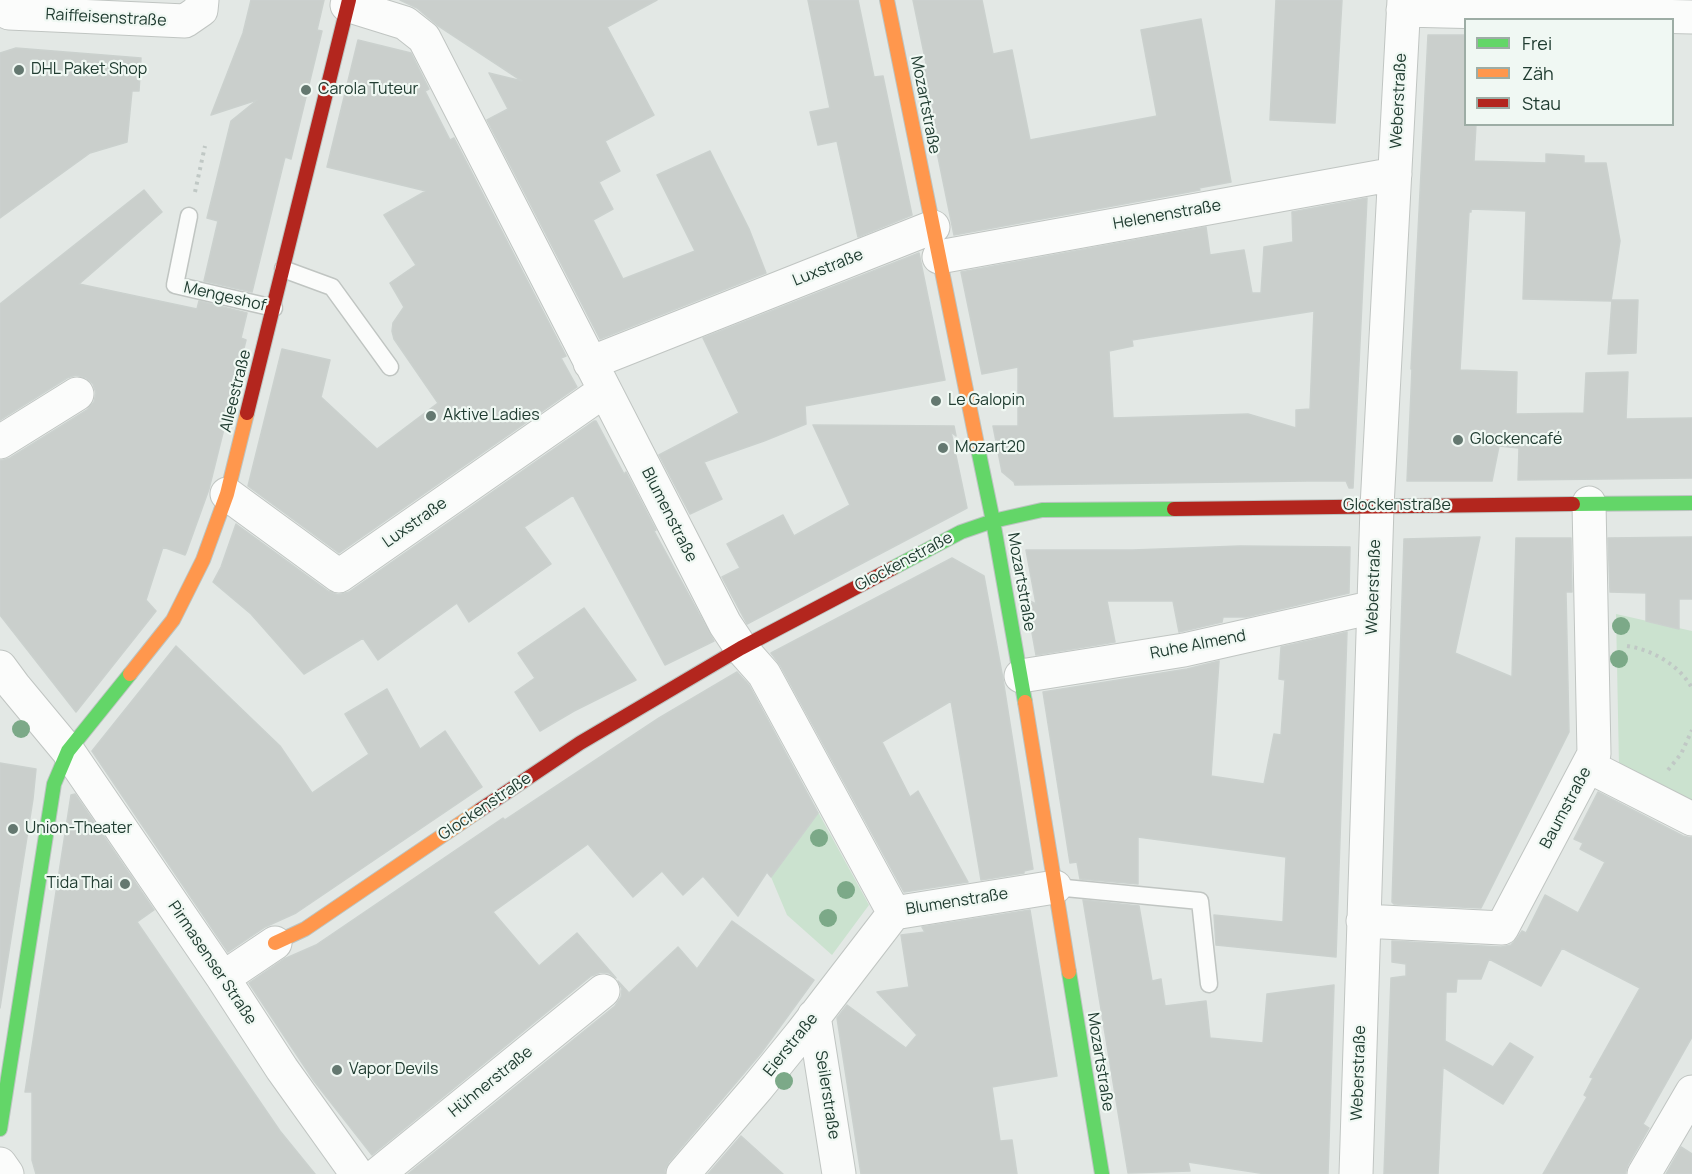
<!DOCTYPE html>
<html>
<head>
<meta charset="utf-8">
<style>
  body { margin:0 }
  #map { position:relative; width:1692px; height:1174px; overflow:hidden; background:#e3e8e5; font-family:Manrope,sans-serif }
  canvas { display:block }
  .legend { position:absolute; left:1464px; top:18px; width:210px; height:108px; box-sizing:border-box; background:#f0f8f3; border:2px solid #9dada5; margin:0; padding:8px 10px; list-style:none; font-size:18px; color:#203c31 }
  .legend li { display:flex; align-items:center; gap:12px; height:30px }
  .legend b { width:30px; border:2px solid #9dada5 }
</style>
</head>
<body>
<div id="map">
<canvas width="1692" height="1174"></canvas>
<ul class="legend">
<li><b style="height:8px;background:#63d668"></b>Frei</li>
<li><b style="height:8px;background:#ff974d"></b>Zäh</li>
<li><b style="height:8px;background:#b3261e"></b>Stau</li>
</ul>
</div>
<script>
const ctx = document.querySelector('canvas').getContext('2d');
ctx.lineJoin = 'round';
function paint(path, color) {
  ctx.fillStyle = color;
  ctx.fill(path, 'evenodd');
}
function trace(path, color, width, dash) {
  ctx.strokeStyle = color;
  ctx.lineWidth = width;
  ctx.lineCap = dash ? 'butt' : 'round';
  ctx.setLineDash(dash || []);
  ctx.stroke(path);
}
function drawText(font, color, halo, rows, align = 'center') {
  ctx.font = font + ' Manrope,sans-serif';
  ctx.lineWidth = 4.5;
  ctx.setLineDash([]);
  ctx.textBaseline = 'middle';
  ctx.strokeStyle = halo;
  ctx.fillStyle = color;
  for (const [text, x, y, turn = 0] of rows) {
    ctx.save();
    ctx.translate(x, y);
    ctx.rotate((+turn || 0) * Math.PI / 180);
    ctx.textAlign = isNaN(turn) ? turn : align;
    if (halo) ctx.strokeText(text, 0, 0);
    ctx.fillText(text, 0, 0);
    ctx.restore();
  }
}
paint(new Path2D(`
  M 1616,614 L 1692,631 L 1692,801 L 1619,766 Z
  M 818,812 L 869,905 L 832,955 L 787,915 L 771,877 Z`), '#cbe2cf');
const building = new Path2D(`
  M 251,0 L 324,0 L 317,30 L 322,31 L 291,159 L 285,157 L 252,292 L 204,281 L 218,221 L 207,218 L 231,121 L 257,100 L 211,115 L 243,33 Z
  M 400,0 L 657,0 L 607,27 L 654,115 L 605,141 L 620,171 L 599,182 L 613,209 L 593,220 L 623,279 L 695,251 L 657,175 L 710,151 L 749,229 L 766,273 L 600,339 L 487,120 L 508,109 L 489,73 L 522,81 L 437,25 L 417,8 Z
  M 808,0 L 858,0 L 874,77 L 883,76 L 912,215 L 858,237 L 837,141 L 818,145 L 810,112 L 830,108 Z
  M 913,0 L 982,0 L 993,54 L 1012,50 L 1030,140 L 1157,116 L 1141,30 L 1201,19 L 1231,182 L 1199,188 L 1200,190 L 954,235 L 920,69 L 927,68 Z
  M 1276,0 L 1342,0 L 1335,123 L 1270,120 Z
  M 1428,35 L 1466,35 L 1466,124 L 1476,124 L 1474,161 L 1546,163 L 1546,154 L 1584,156 L 1584,163 L 1606,163 L 1620,241 L 1611,301 L 1523,299 L 1526,211 L 1471,209 L 1471,212 L 1469,212 L 1460,370 L 1517,372 L 1516,414 L 1584,413 L 1586,373 L 1628,372 L 1626,419 L 1692,418 L 1692,478 L 1518,480 L 1519,448 L 1499,446 L 1492,481 L 1407,481 L 1412,369 L 1411,369 Z
  M 358,40 L 411,53 L 429,89 L 425,91 L 450,140 L 454,138 L 566,356 L 561,358 L 577,387 L 339,553 L 248,486 L 282,349 L 330,360 L 321,397 L 377,449 L 438,403 L 394,339 L 392,331 L 393,323 L 404,307 L 390,283 L 416,265 L 384,215 L 426,191 L 327,167 Z
  M 16,48 L 141,58 L 139,91 L 132,91 L 127,142 L 90,153 L 0,218 L 0,53 Z
  M 144,190 L 162,212 L 79,284 L 197,309 L 199,301 L 247,313 L 241,338 L 246,340 L 209,489 L 186,553 L 185,555 L 163,547 L 146,600 L 156,611 L 76,712 L 0,615 L 0,461 L 10,458 L 87,410 L 94,402 L 96,393 L 93,384 L 86,378 L 76,375 L 67,378 L 0,420 L 0,304 Z
  M 1367,198 L 1353,488 L 1349,488 L 1346,481 L 1307,481 L 1015,485 L 1014,482 L 1002,472 L 993,426 L 1018,426 L 1018,367 L 982,374 L 961,272 L 1206,227 L 1210,255 L 1244,250 L 1252,293 L 1261,293 L 1264,247 L 1293,242 L 1292,212 ZM 1314,311 L 1310,409 L 1296,410 L 1296,428 L 1248,414 L 1113,418 L 1109,351 L 1133,346 L 1132,340 Z
  M 919,253 L 945,380 L 805,406 L 806,424 L 764,441 L 704,462 L 722,499 L 690,514 L 659,455 L 739,413 L 703,338 Z
  M 1612,300 L 1638,300 L 1636,353 L 1608,354 Z
  M 594,421 L 596,421 L 624,474 L 626,472 L 656,530 L 654,531 L 714,641 L 665,665 L 573,495 L 524,527 L 551,564 L 469,622 L 457,603 L 378,660 L 363,638 L 304,674 L 251,614 L 213,582 L 221,567 L 236,524 L 328,591 L 338,595 L 349,592 Z
  M 813,425 L 954,426 L 956,436 L 951,432 L 967,508 L 747,624 L 722,577 L 740,568 L 727,544 L 783,515 L 794,536 L 850,505 Z
  M 1480,537 L 1455,653 L 1512,677 L 1516,538 L 1571,538 L 1572,592 L 1566,592 L 1569,732 L 1481,908 L 1394,904 L 1392,902 L 1404,539 Z
  M 1692,537 L 1692,599 L 1679,599 L 1679,629 L 1646,621 L 1646,593 L 1610,592 L 1608,538 Z
  M 1240,546 L 1350,547 L 1349,593 L 1246,617 L 1223,617 L 1222,622 L 1179,632 L 1173,601 L 1107,601 L 1115,642 L 1036,655 L 1026,599 L 1036,604 L 1026,550 L 1133,550 Z
  M 952,558 L 984,576 L 1003,679 L 1033,869 L 1024,871 L 1024,873 L 981,880 L 951,701 L 882,742 L 910,797 L 918,791 L 968,882 L 904,892 L 780,665 L 771,653 Z
  M 584,608 L 636,680 L 574,711 L 540,731 L 515,692 L 535,678 L 518,653 Z
  M 1347,632 L 1336,957 L 1216,945 L 1214,915 L 1283,922 L 1286,857 L 1138,837 L 1138,884 L 1080,879 L 1077,862 L 1070,863 L 1043,692 L 1187,669 L 1219,661 L 1211,776 L 1264,784 L 1274,734 L 1281,735 L 1285,680 L 1279,679 L 1281,647 Z
  M 176,646 L 280,746 L 312,793 L 369,754 L 345,714 L 387,689 L 420,749 L 445,731 L 482,787 L 296,913 L 265,927 L 228,952 L 92,751 Z
  M 737,672 L 749,685 L 818,813 L 771,877 L 767,872 L 738,916 L 703,876 L 683,895 L 662,871 L 633,897 L 588,844 L 493,912 L 539,966 L 577,933 L 616,978 L 609,973 L 601,972 L 591,976 L 372,1155 L 314,1081 L 249,983 L 284,959 L 316,945 L 503,818 L 505,820 L 659,718 Z
  M 0,763 L 36,769 L 33,799 L 0,1008 Z
  M 1598,792 L 1683,836 L 1692,838 L 1692,1037 L 1643,1124 L 1649,1128 L 1628,1165 L 1625,1174 L 1543,1174 L 1587,1097 L 1584,1095 L 1593,1078 L 1590,1077 L 1640,988 L 1562,948 L 1541,986 L 1489,959 L 1481,979 L 1457,979 L 1456,992 L 1446,992 L 1445,1041 L 1493,1067 L 1510,1043 L 1533,1057 L 1503,1104 L 1443,1067 L 1438,1174 L 1384,1174 L 1391,978 L 1406,976 L 1406,964 L 1392,962 L 1392,941 L 1501,947 L 1511,945 L 1518,937 L 1522,931 L 1526,933 L 1545,895 L 1578,913 L 1605,862 L 1580,849 L 1583,843 L 1574,839 Z
  M 75,794 L 154,910 L 137,922 L 280,1131 L 315,1174 L 36,1174 L 32,1160 L 32,1092 L 25,1092 L 71,795 Z
  M 1083,900 L 1139,906 L 1152,981 L 1161,979 L 1165,1006 L 1206,1001 L 1210,1038 L 1263,1043 L 1267,994 L 1334,985 L 1328,1174 L 1266,1174 L 1188,1162 L 1190,1171 L 1128,1173 Z
  M 1030,910 L 1057,1076 L 992,1087 L 1000,1141 L 1012,1140 L 1017,1174 L 861,1174 L 837,1018 L 847,1005 L 906,1048 L 917,1035 L 877,992 L 909,987 L 901,935 L 925,932 L 922,927 Z
  M 732,921 L 814,980 L 761,1053 L 669,1162 L 665,1170 L 665,1174 L 408,1174 L 615,1006 L 621,997 L 622,989 L 618,981 L 629,993 L 678,947 L 697,969 Z
  M 741,1136 L 783,1174 L 708,1174 Z
  M 1681,1147 L 1692,1154 L 1692,1174 L 1666,1174 Z`);
paint(building, '#cacfcc');
trace(building, '#cbd1ce', 1.5);
const lane = new Path2D(`
  M 189,216 L 175,285 L 274,308
  M 283,269 L 332,287 L 390,367
  M 1055,887 L 1200,901 L 1209,984`);
const street = new Path2D(`
  M 347,5 L 405,23 L 424,38 L 725,624 L 741,648 L 764,674 L 894,913
  M 0,8 L 9,13 L 185,21 L 201,10 L 202,0
  M 1403,10 L 1692,17
  M 939,257 L 1395,174
  M 590,363 L 933,227
  M 0,442 L 77,394
  M 227,494 L 339,576 L 604,391
  M 0,667 L 14,686 L 68,751 L 223,978 L 282,1069 L 357,1174
  M 1021,676 L 1184,650 L 1374,607
  M 1588,766 L 1692,819
  M 894,913 L 1055,887
  M 1363,921 L 1502,928 L 1594,754 L 1589,503
  M 223,978 L 275,943
  M 814,1016 L 839,1174
  M 0,1164 L 7,1174
  M 378,1174 L 603,991
  M 683,1174 L 757,1088 L 801,1034 L 894,913
  M 1356,1174 L 1377,507 L 1404,0
  M 1644,1174 L 1692,1092`);
const fast = new Path2D(`
  M 977,444 L 993,521 L 1025,702
  M 1573,504 L 1692,503
  M 893,568 L 961,532 L 993,521 L 1042,510 L 1174,509
  M 1069,972 L 1102,1174
  M 0,1129 L 54,784 L 68,751 L 130,674`);
const slow = new Path2D(`
  M 887,0 L 977,444
  M 130,674 L 173,620 L 203,560 L 227,494 L 247,413
  M 1025,702 L 1069,972
  M 275,943 L 305,929 L 480,810`);
const jam = new Path2D(`
  M 247,413 L 349,0
  M 1174,509 L 1573,504
  M 480,810 L 580,743 L 741,648 L 893,568`);
trace(lane, '#c0c5c2', 19);
trace(street, '#c0c5c2', 35);
trace(fast, '#bcc4c1', 16);
trace(slow, '#bcc4c1', 16);
trace(jam, '#bcc4c1', 16);
trace(new Path2D(`
  M 195,192 L 205,146
  M 1627,646 C 1653,650 1679,665 1692,688
  M 1668,770 L 1681,754 L 1692,730`), '#c0c8c5', 4, [3, 4.5]);
trace(lane, '#fbfcfb', 16);
trace(street, '#fbfcfb', 33);
trace(fast, '#63d668', 14);
trace(slow, '#ff974d', 14);
trace(jam, '#b3261e', 14);
ctx.fillStyle = '#7ca988';
for (const [x, y] of [
  [1621,626],
  [1619,659],
  [21,729],
  [819,838],
  [846,890],
  [828,918],
  [784,1081]
]) {
  ctx.beginPath();
  ctx.arc(x, y, 9, 0, 2 * Math.PI);
  ctx.fill();
}
for (const [x, y, r, color] of [
  [19,70,6,"#647870"],
  [306,90,6,"#647870"],
  [936,401,6,"#647870"],
  [431,416,6,"#647870"],
  [1458,440,6,"#647870"],
  [943,448,6,"#647870"],
  [13,829,6,"#647870"],
  [125,884,6,"#647870"],
  [337,1070,6,"#647870"]
]) {
  const dot = new Path2D();
  dot.arc(x, y, r, 0, 2 * Math.PI);
  ctx.fillStyle = color;
  ctx.fill(dot);
  trace(dot, '#f0f8f3', 2);
}
drawText('16px', '#203c31', '#f0f8f3', [
  ["Raiffeisenstraße",106,18,3],
  ["Weberstraße",1399,101,-87],
  ["Mozartstraße",925,105,79],
  ["Helenenstraße",1167,215,-10],
  ["Luxstraße",828,268,-22],
  ["Mengeshof",225,297,13],
  ["Alleestraße",236,391,-76],
  ["Glockenstraße",1397,506],
  ["Blumenstraße",669,515,63],
  ["Luxstraße",415,523,-35],
  ["Glockenstraße",904,562,-28],
  ["Mozartstraße",1021,582,80],
  ["Weberstraße",1374,587,-88],
  ["Ruhe Almend",1198,645,-11],
  ["Glockenstraße",485,807,-34],
  ["Baumstraße",1566,808,-62],
  ["Blumenstraße",957,902,-9],
  ["Pirmasenser Straße",212,963,56],
  ["Eierstraße",791,1045,-51],
  ["Mozartstraße",1100,1062,81],
  ["Weberstraße",1359,1073,-88],
  ["Hühnerstraße",491,1082,-39],
  ["Seilerstraße",827,1095,81]
]);
drawText('16px', '#203c31', '#f0f8f3', [
  ["DHL Paket Shop",31,70],
  ["Carola Tuteur",318,90],
  ["Le Galopin",948,401],
  ["Aktive Ladies",443,416],
  ["Glockencafé",1470,440],
  ["Mozart20",955,448],
  ["Union-Theater",25,829],
  ["Tida Thai",113,884,"right"],
  ["Vapor Devils",349,1070]
], 'left');
</script>
</body>
</html>
